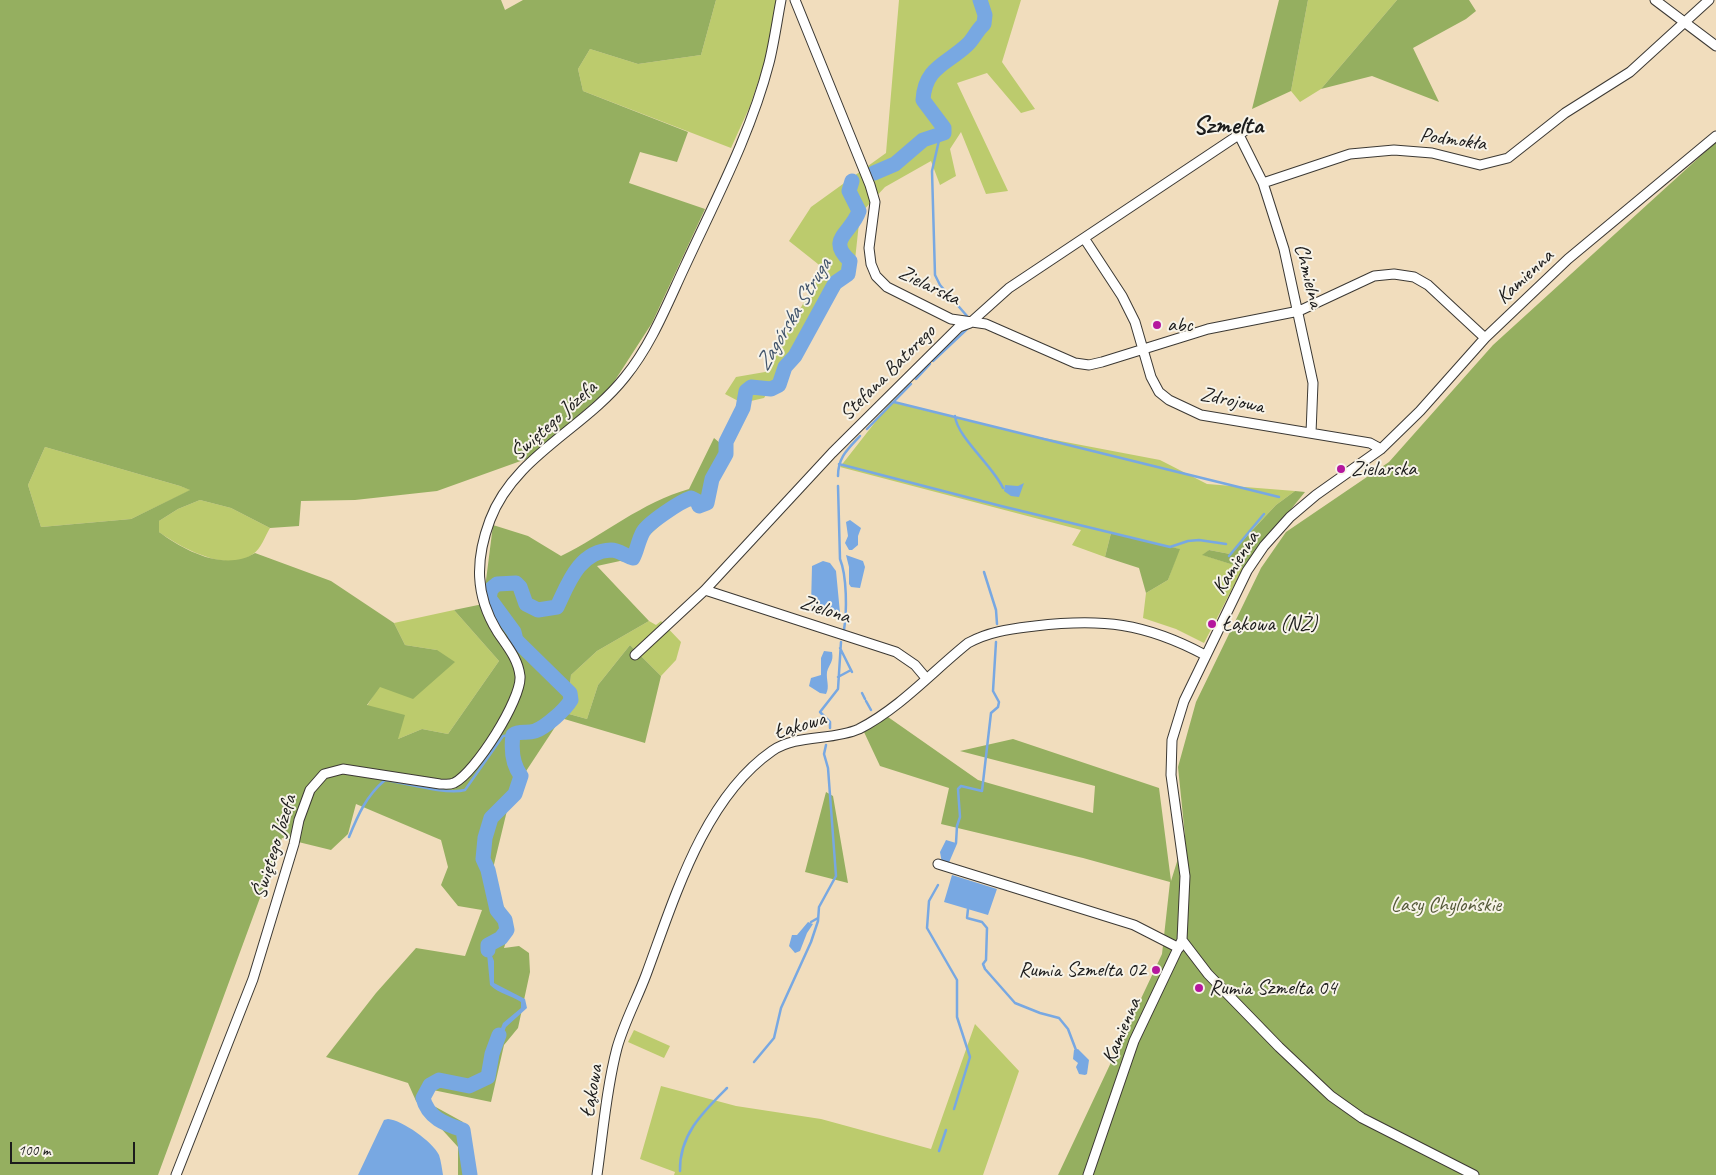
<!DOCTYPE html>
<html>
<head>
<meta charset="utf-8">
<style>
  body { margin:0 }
  #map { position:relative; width:1716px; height:1175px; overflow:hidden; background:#f1ddbd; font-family:Caveat,sans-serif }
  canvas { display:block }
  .scale { position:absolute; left:10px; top:1142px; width:125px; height:22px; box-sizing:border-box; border:2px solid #1c1c1c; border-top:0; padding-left:6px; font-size:15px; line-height:18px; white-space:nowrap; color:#1c1c1c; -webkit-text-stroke:4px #f7f3e8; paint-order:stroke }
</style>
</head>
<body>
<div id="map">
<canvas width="1716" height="1175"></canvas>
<div class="scale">100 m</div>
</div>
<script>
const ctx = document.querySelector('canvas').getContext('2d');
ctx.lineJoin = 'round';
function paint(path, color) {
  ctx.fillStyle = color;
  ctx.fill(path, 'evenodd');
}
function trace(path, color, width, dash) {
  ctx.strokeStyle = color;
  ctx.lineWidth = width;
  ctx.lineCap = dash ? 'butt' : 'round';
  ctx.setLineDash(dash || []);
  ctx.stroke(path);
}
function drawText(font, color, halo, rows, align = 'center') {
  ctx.font = font + ' Caveat,sans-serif';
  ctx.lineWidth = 4;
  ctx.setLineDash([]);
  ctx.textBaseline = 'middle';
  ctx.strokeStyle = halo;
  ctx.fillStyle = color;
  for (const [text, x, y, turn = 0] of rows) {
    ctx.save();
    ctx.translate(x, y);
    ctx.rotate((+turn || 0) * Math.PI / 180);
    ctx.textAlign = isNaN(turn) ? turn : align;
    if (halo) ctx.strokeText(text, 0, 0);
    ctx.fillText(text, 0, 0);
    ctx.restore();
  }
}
paint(new Path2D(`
  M 716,0 L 777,0 L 765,61 L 750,106 L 731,148 L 583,91 L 578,69 L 590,49 L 638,64 L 701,55 Z
  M 899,0 L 1021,0 L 1002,62 L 1035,109 L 1021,113 L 987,73 L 957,83 L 1008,191 L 986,194 L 961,132 L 950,149 L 956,176 L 940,185 L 931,161 L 885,187 L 860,214 L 854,269 L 764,398 L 742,403 L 725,394 L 736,377 L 765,372 L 823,268 L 789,241 L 811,207 L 886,153 Z
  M 1308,0 L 1397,0 L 1321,89 L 1300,102 L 1291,91 Z
  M 891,402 L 1018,433 L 1160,460 L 1207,484 L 1295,491 L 1276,505 L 1230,554 L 1209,550 L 1203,555 L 1243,568 L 1204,643 L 1176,629 L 1143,618 L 1146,593 L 1168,580 L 1179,549 L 1111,533 L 1105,557 L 1072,545 L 1081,530 L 840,467 Z
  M 45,447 L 180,486 L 191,490 L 131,519 L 41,527 L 28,485 Z
  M 200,500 L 231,508 L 270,528 C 265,536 261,549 253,554 C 228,574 180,547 159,532 L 159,521 L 178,509 Z
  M 454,610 L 499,661 L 448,734 L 422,729 L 398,739 L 367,706 L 379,686 L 437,650 L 405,645 L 394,623 Z
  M 649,621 L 656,625 L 661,621 L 681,642 L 676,660 L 661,676 L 630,645 L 598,685 L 587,719 L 569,714 L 573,693 L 570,685 L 571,675 L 597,651 Z
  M 975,1024 L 1019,1071 L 983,1175 L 674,1175 L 675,1172 L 640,1159 L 661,1086 L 736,1106 L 821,1119 L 931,1149 Z
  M 634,1030 L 670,1046 L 664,1058 L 628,1042 Z`), '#bccb6d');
paint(new Path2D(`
  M 0,0 L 501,0 L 505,10 L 523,0 L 716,0 L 701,55 L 638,64 L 590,49 L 578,69 L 583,91 L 688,132 L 677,162 L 640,152 L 629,183 L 705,209 L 652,323 L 610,388 L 529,458 L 437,491 L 355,500 L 301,501 L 299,526 L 270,528 L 231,508 L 200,500 L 178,509 L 159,521 L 159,532 C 185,551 225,572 255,553 L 331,581 L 394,623 L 405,645 L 437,650 L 455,662 L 413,699 L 380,687 L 367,705 L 405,715 L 398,739 L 422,729 L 448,734 L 499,661 L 454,610 L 483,604 L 493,525 L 528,536 L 561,556 C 604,535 642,502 689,489 L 714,438 L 720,443 L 720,470 L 704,501 L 683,506 L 659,526 L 645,539 L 643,551 L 633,563 L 620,561 L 597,566 L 649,621 L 597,651 L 571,675 L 570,685 L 573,692 L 569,714 L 587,719 L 598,685 L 630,645 L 661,676 L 645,743 L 561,718 L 511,794 L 490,881 L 512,922 L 504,948 L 519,946 L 529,953 L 530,972 L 518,1028 L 504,1045 L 491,1102 L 428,1089 L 432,1105 L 463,1122 L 476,1175 L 458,1175 L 458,1147 L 416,1101 L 408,1083 L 326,1057 L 376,993 L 416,948 L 465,956 L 482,910 L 458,906 L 441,885 L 448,867 L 441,840 L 356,804 L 348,834 L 331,850 L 282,838 L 158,1175 L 0,1175 ZM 45,447 L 180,486 L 190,490 L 131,519 L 41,527 L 28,485 Z
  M 1279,0 L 1308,0 L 1291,91 L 1252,109 Z
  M 1397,0 L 1469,0 L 1476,11 L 1466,19 L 1413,48 L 1439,102 L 1372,76 L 1321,89 Z
  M 1716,142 L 1716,1175 L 1058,1175 L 1162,954 L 1170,882 L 1083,858 L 941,824 L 949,788 L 880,766 L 864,732 L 888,717 L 978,780 L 1093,813 L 1095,786 L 960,751 L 1013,739 L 1159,788 L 1171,881 L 1185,836 L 1178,767 L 1196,702 L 1261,568 L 1286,532 L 1389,462 L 1493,345 Z
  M 1295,491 L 1305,492 L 1243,568 L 1202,555 L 1209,550 L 1230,554 L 1276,505 Z
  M 1111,533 L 1180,549 L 1168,580 L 1146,593 L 1139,568 L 1105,557 Z
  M 826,792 L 833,796 L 848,883 L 805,872 Z`), '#95af60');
paint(new Path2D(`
  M 1024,483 L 1019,497 L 1011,496 L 1004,491 L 1005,485 L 1018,486 Z
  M 850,520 L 861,528 L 858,536 L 858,545 L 852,550 L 849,550 L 845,543 L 848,536 L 846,522 Z
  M 846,555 L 863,561 L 865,567 L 860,588 L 851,587 L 849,584 L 849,567 Z
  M 823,561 L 830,563 L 836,571 L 840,613 L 814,610 L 811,606 L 812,566 Z
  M 824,651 L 832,652 C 834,662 829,664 827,672 C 826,680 830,687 826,694 L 820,693 L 809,686 L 811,678 L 821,675 L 821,658 Z
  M 946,840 L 956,843 L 947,864 L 942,863 L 940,852 Z
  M 952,875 L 997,889 L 988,915 L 944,902 Z
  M 808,922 L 813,924 L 807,933 L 800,951 L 795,953 L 789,946 L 792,935 L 797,935 Z
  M 500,935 L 502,939 L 489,948 L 494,961 L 494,983 L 525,999 L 527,1008 L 506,1027 L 495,1055 L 491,1053 L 503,1023 L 521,1008 L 521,1002 C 511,995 499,994 490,985 L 486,943 Z
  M 1078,1049 L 1089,1060 L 1087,1074 L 1085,1075 L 1079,1074 L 1076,1067 L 1078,1063 L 1073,1059 L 1074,1050 Z
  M 388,1119 C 402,1120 433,1142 439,1155 C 441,1161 442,1169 443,1175 L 358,1175 L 384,1120 Z`), '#78a8e2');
trace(new Path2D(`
  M 940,136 L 932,171 L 935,275 L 940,285 L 967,316
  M 933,361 L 967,329
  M 916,379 L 930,364
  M 894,402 L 1279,497
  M 955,416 C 957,437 993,466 1003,488
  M 867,429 L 911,384
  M 839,464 L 1001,506 L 1170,547 L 1188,541 L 1199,540 L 1226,544
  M 838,476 C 838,457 848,449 860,436
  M 838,486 L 840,559 C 847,576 847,611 844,630
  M 1229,556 L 1264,514
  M 984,572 L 996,610 L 997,624
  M 840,648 L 852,672
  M 838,677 L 851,670
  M 862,693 L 865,699
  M 866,701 L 871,710
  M 830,728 L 830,722 L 820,712 L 838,689 L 841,642
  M 349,837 C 358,815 366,796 385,780 C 405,783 446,795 465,790 L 503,736 L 513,735
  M 947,864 L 956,843 L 957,826 L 960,817 L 958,789 L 961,786 L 982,791 L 991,713 L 998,707 L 999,702 L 993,691 L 996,642
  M 938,885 L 929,901 L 927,928 L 957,980 L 957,1017 L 970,1057 L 954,1109
  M 968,909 L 967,918 L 982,922 L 987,928 L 986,960 L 983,964 L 985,969 L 1015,1003 L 1040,1013 L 1059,1018 L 1068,1029 L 1076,1050
  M 811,922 L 818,918
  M 754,1062 L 774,1038 L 781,1008 L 811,942 L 818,921 L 819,907 L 836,876 L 828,768 L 824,754 L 826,745
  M 939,1151 L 946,1130
  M 680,1171 C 679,1135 703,1112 727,1088`), '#78a8e2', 2.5);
trace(new Path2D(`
  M 874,173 L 895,164 L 923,140 L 944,133 L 944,128 L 923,100 C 925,67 947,64 967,45 C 974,39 976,31 984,24 L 985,15 L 980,0
  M 488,950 L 488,945 L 501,938 L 507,930 L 505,920 L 497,910 L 488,870 L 483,859 L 485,838 L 491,818 L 515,794 L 521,776 C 512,764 511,750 513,735 C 520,730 527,734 535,731 C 546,727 565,710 571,700 L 570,693 L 516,640 L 514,632 L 489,598 L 491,589 L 497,584 L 516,583 L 520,587 L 526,604 L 538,610 L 557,607 C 568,584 579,551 611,550 C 619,550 625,556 633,558 C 637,551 638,541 643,532 C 648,523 681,501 691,498 L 697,501 L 699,506 L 707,503 L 712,479 L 726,454 L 726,442 L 743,408 L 746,391 L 751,387 L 771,389 L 779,385 L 785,367 L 795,356 L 835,283 L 848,274 L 850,261 C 826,239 851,234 859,211 L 849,191 L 852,181
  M 470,1175 L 463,1130 C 445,1124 428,1118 423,1098 L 430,1085 L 439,1080 L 469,1086 L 488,1077 L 492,1054 L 499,1035`), '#78a8e2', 15);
const minor = new Path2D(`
  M 795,0 L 870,185 L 875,202 L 869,248 L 871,264 L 876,276 L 887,287 L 951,319 L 986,324 L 1075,363 L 1089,365 L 1102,362 L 1208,329 L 1299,311 L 1374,276 L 1394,274 L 1414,277 L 1428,285 L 1485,338
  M 1655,0 L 1716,46
  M 1239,135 L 1263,183 L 1284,249 L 1313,383 L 1311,433
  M 1263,183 L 1350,154 L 1394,150 L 1432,153 L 1480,165 L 1508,158 L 1565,113 L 1630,72 L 1709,0
  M 1084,238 L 1122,296 L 1135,322 L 1151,377 L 1159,392 L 1169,400 L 1201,415 L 1370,443 L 1381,449
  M 705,590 L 896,652 L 915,665 L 926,678
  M 635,655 L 705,590 L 832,453 L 959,327 L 970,323 L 1009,288 L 1252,126
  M 938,864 L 1134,925 L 1179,948
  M 1182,940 L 1208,974 L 1279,1047 L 1331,1096 L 1362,1118 L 1474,1175
  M 176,1175 L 253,979 L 294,844 L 299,820 L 310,790 L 324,774 L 343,769 L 440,784 C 445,784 449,785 454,783 C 475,773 522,699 520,676 C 518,658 506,645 497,631 C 475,595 475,560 490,520 C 514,456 584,429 625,377 C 652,344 668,302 686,264 C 716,199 751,133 769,63 C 774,43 777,21 781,0
  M 597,1175 C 603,1133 606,1090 617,1048 C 624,1023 637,999 646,975 C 674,900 703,799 772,751 C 796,734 832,741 859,729 C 900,708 933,671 968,643 C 990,631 1011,629 1035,626 C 1102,618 1145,623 1205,655
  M 1088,1175 L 1134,1041 L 1182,940 L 1185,876 L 1171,775 L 1172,740 L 1184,701 L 1247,571 L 1264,546 L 1290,517 L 1316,495 L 1381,449 L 1420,411 L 1485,338 L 1568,259 L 1716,136`);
trace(minor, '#3c3934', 11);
trace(minor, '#fff', 9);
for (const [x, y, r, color] of [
  [1157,325,5,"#b5179e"],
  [1341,469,5,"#b5179e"],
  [1212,624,5,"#b5179e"],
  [1156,970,5,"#b5179e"],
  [1199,988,5,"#b5179e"]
]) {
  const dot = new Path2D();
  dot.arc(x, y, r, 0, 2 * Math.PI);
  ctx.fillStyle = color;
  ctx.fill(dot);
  trace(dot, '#f7f3e8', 2);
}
drawText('21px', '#1c1c1c', '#f7f3e8', [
  ["Podmokła",1453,140,8],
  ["Chmielna",1308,276,76],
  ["Kamienna",1525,277,-43],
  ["Zielarska",929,286,26],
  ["Stefana Batorego",888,373,-45],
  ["Zdrojowa",1232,401,12],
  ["Świętego Józefa",554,421,-42],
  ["Kamienna",1236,563,-58],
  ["Zielona",825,610,18],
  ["Łąkowa",800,726,-16],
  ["Świętego Józefa",275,847,-73],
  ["Kamienna",1122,1031,-67],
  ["Łąkowa",592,1091,-80]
]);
drawText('21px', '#1c1c1c', '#f7f3e8', [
  ["abc",1167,325],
  ["Zielarska",1351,469],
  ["Łąkowa (NŻ)",1222,624],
  ["Rumia Szmelta 02",1146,970,"right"],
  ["Rumia Szmelta 04",1209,988]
], 'left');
drawText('21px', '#545938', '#f7f3e8', [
  ["Lasy Chylońskie",1446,905]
]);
drawText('italic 22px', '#41546b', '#f7f3e8', [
  ["Zagórska Struga",794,315,-59]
]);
drawText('bold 26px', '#1c1c1c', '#f7f3e8', [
  ["Szmelta",1228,126]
]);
</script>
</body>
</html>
